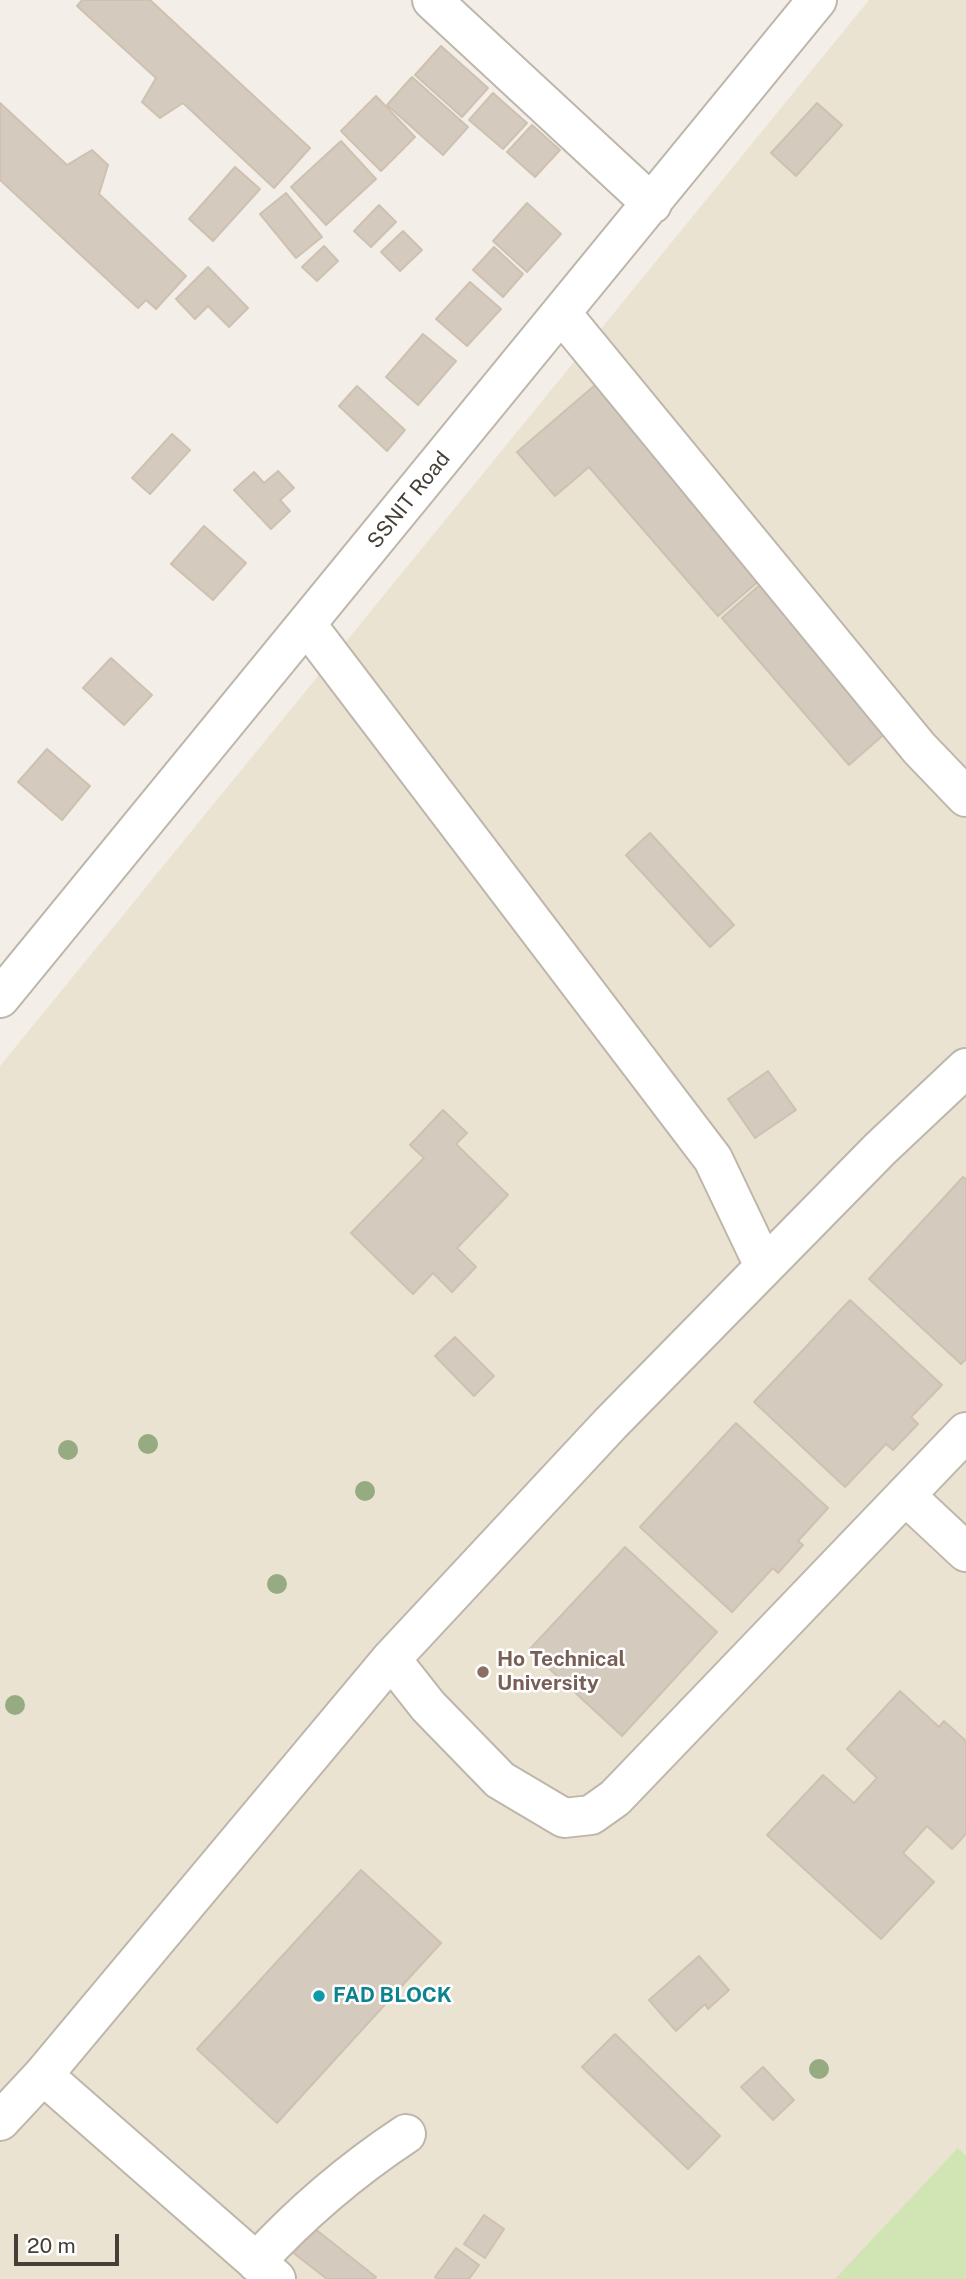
<!DOCTYPE html>
<html>
<head>
<meta charset="utf-8">
<style>
  body { margin:0 }
  #map { position:relative; width:966px; height:2279px; overflow:hidden; background:#f3efe8; font-family:"Public Sans",sans-serif }
  canvas { display:block }
  .scale { position:absolute; left:14px; top:2234px; width:105px; height:32px; box-sizing:border-box; border:4px solid #463f37; border-top:0; padding-left:9px; font-size:21px; line-height:24px; white-space:nowrap; color:#463f37; -webkit-text-stroke:5px #fff; paint-order:stroke }
</style>
</head>
<body>
<div id="map">
<canvas width="966" height="2279"></canvas>
<div class="scale">20 m</div>
</div>
<script>
const ctx = document.querySelector('canvas').getContext('2d');
ctx.lineJoin = 'round';
function paint(path, color) {
  ctx.fillStyle = color;
  ctx.fill(path, 'evenodd');
}
function trace(path, color, width, dash) {
  ctx.strokeStyle = color;
  ctx.lineWidth = width;
  ctx.lineCap = dash ? 'butt' : 'round';
  ctx.setLineDash(dash || []);
  ctx.stroke(path);
}
function drawText(font, color, halo, rows, align = 'center') {
  ctx.font = font + ' "Public Sans",sans-serif';
  ctx.lineWidth = 5;
  ctx.setLineDash([]);
  ctx.textBaseline = 'middle';
  ctx.strokeStyle = halo;
  ctx.fillStyle = color;
  for (const [text, x, y, turn = 0] of rows) {
    ctx.save();
    ctx.translate(x, y);
    ctx.rotate((+turn || 0) * Math.PI / 180);
    ctx.textAlign = isNaN(turn) ? turn : align;
    if (halo) ctx.strokeText(text, 0, 0);
    ctx.fillText(text, 0, 0);
    ctx.restore();
  }
}
paint(new Path2D(`
  M 869,0 L 966,0 L 966,2279 L 0,2279 L 0,1066 Z`), '#ebe3d2');
paint(new Path2D(`
  M 958,2148 L 966,2156 L 966,2279 L 835,2279 Z`), '#d1e4b3');
const building = new Path2D(`
  M 82,0 L 150,0 L 310,148 L 274,188 L 183,103 L 160,118 L 142,102 L 156,78 L 77,6 Z
  M 441,46 L 488,88 L 462,117 L 415,75 Z
  M 412,77 L 468,127 L 443,155 L 387,105 Z
  M 493,93 L 527,123 L 503,149 L 469,120 Z
  M 376,96 L 415,137 L 381,171 L 341,131 Z
  M 0,103 L 67,165 L 92,150 L 108,165 L 99,194 L 186,276 L 156,309 L 146,300 L 138,308 L 0,180 Z
  M 817,103 L 842,125 L 796,176 L 771,153 Z
  M 532,125 L 560,150 L 535,177 L 507,152 Z
  M 341,141 L 376,179 L 326,225 L 291,187 Z
  M 235,167 L 260,189 L 213,241 L 189,219 Z
  M 286,193 L 322,237 L 296,258 L 260,214 Z
  M 527,203 L 561,234 L 527,272 L 493,241 Z
  M 379,205 L 396,222 L 371,247 L 354,231 Z
  M 403,231 L 422,250 L 400,271 L 381,252 Z
  M 324,246 L 338,261 L 317,281 L 302,267 Z
  M 494,247 L 523,274 L 503,297 L 473,270 Z
  M 208,267 L 248,308 L 229,327 L 208,306 L 195,319 L 176,299 Z
  M 470,282 L 501,309 L 467,346 L 436,319 Z
  M 423,334 L 456,361 L 418,405 L 386,377 Z
  M 601,380 L 760,580 L 718,616 L 589,467 L 555,496 L 517,452 Z
  M 357,386 L 405,430 L 387,451 L 339,406 Z
  M 172,434 L 190,450 L 150,494 L 132,478 Z
  M 278,471 L 294,488 L 280,500 L 290,511 L 271,529 L 234,490 L 254,472 L 264,483 Z
  M 204,526 L 246,563 L 213,600 L 171,564 Z
  M 762,583 L 889,730 L 849,765 L 722,618 Z
  M 111,658 L 152,695 L 124,725 L 83,688 Z
  M 47,749 L 90,786 L 62,820 L 18,782 Z
  M 650,833 L 734,925 L 710,947 L 626,855 Z
  M 768,1071 L 796,1110 L 755,1138 L 728,1099 Z
  M 443,1110 L 467,1133 L 456,1144 L 508,1195 L 457,1248 L 476,1267 L 452,1292 L 433,1273 L 413,1294 L 351,1233 L 424,1158 L 410,1145 Z
  M 963,1177 L 966,1179 L 966,1359 L 961,1364 L 869,1279 Z
  M 850,1300 L 942,1385 L 911,1417 L 918,1424 L 893,1450 L 886,1444 L 845,1487 L 754,1402 Z
  M 455,1337 L 494,1376 L 474,1396 L 435,1356 Z
  M 736,1423 L 828,1508 L 798,1541 L 803,1545 L 778,1573 L 773,1568 L 732,1612 L 640,1527 Z
  M 625,1547 L 717,1632 L 622,1736 L 529,1650 Z
  M 900,1691 L 939,1727 L 944,1721 L 966,1741 L 966,1834 L 952,1849 L 927,1826 L 903,1853 L 934,1882 L 881,1939 L 767,1835 L 823,1775 L 854,1803 L 877,1778 L 847,1749 Z
  M 361,1870 L 441,1943 L 277,2123 L 197,2049 Z
  M 699,1956 L 729,1990 L 708,2009 L 705,2004 L 676,2031 L 649,2000 Z
  M 615,2034 L 720,2136 L 688,2169 L 582,2067 Z
  M 763,2067 L 794,2100 L 773,2120 L 741,2087 Z
  M 484,2215 L 504,2229 L 485,2258 L 464,2244 Z
  M 310,2225 L 376,2277 L 374,2279 L 327,2279 L 291,2251 Z
  M 456,2248 L 479,2265 L 469,2279 L 437,2279 L 435,2277 Z`);
paint(building, '#d4cabe');
trace(building, '#cec1b1', 2);
const minor = new Path2D(`
  M 432,0 L 652,204
  M 562,314 L 919,748 L 966,797
  M 307,625 L 713,1159 L 764,1266
  M 0,998 L 817,0
  M 906,1496 L 966,1552
  M 391,1659 L 428,1706 L 500,1780 L 564,1818 L 591,1815 L 615,1798 L 966,1432
  M 43,2075 L 276,2279
  M 0,2121 L 43,2075 L 391,1659 L 611,1423 L 880,1149 L 966,1068
  M 256,2262 C 301,2213 350,2171 406,2134`);
trace(minor, '#beb6ab', 42);
trace(minor, '#fff', 38);
ctx.fillStyle = '#97ab82';
for (const [x, y] of [
  [148,1444],
  [68,1450],
  [365,1491],
  [277,1584],
  [15,1705],
  [819,2069]
]) {
  ctx.beginPath();
  ctx.arc(x, y, 10, 0, 2 * Math.PI);
  ctx.fill();
}
for (const [x, y, r, color] of [
  [483,1672,7,"#8d6e63"],
  [319,1996,7,"#0f9aa8"]
]) {
  const dot = new Path2D();
  dot.arc(x, y, r, 0, 2 * Math.PI);
  ctx.fillStyle = color;
  ctx.fill(dot);
  trace(dot, '#fff', 2.5);
}
drawText('21px', '#463f37', '#fff', [
  ["SSNIT Road",409,500,-51]
]);
drawText('bold 21px', '#785e54', '#fff', [
  ["Ho Technical",497,1660],
  ["University",497,1684]
], 'left');
drawText('bold 21px', '#0d838f', '#fff', [
  ["FAD BLOCK",333,1996]
], 'left');
</script>
</body>
</html>
